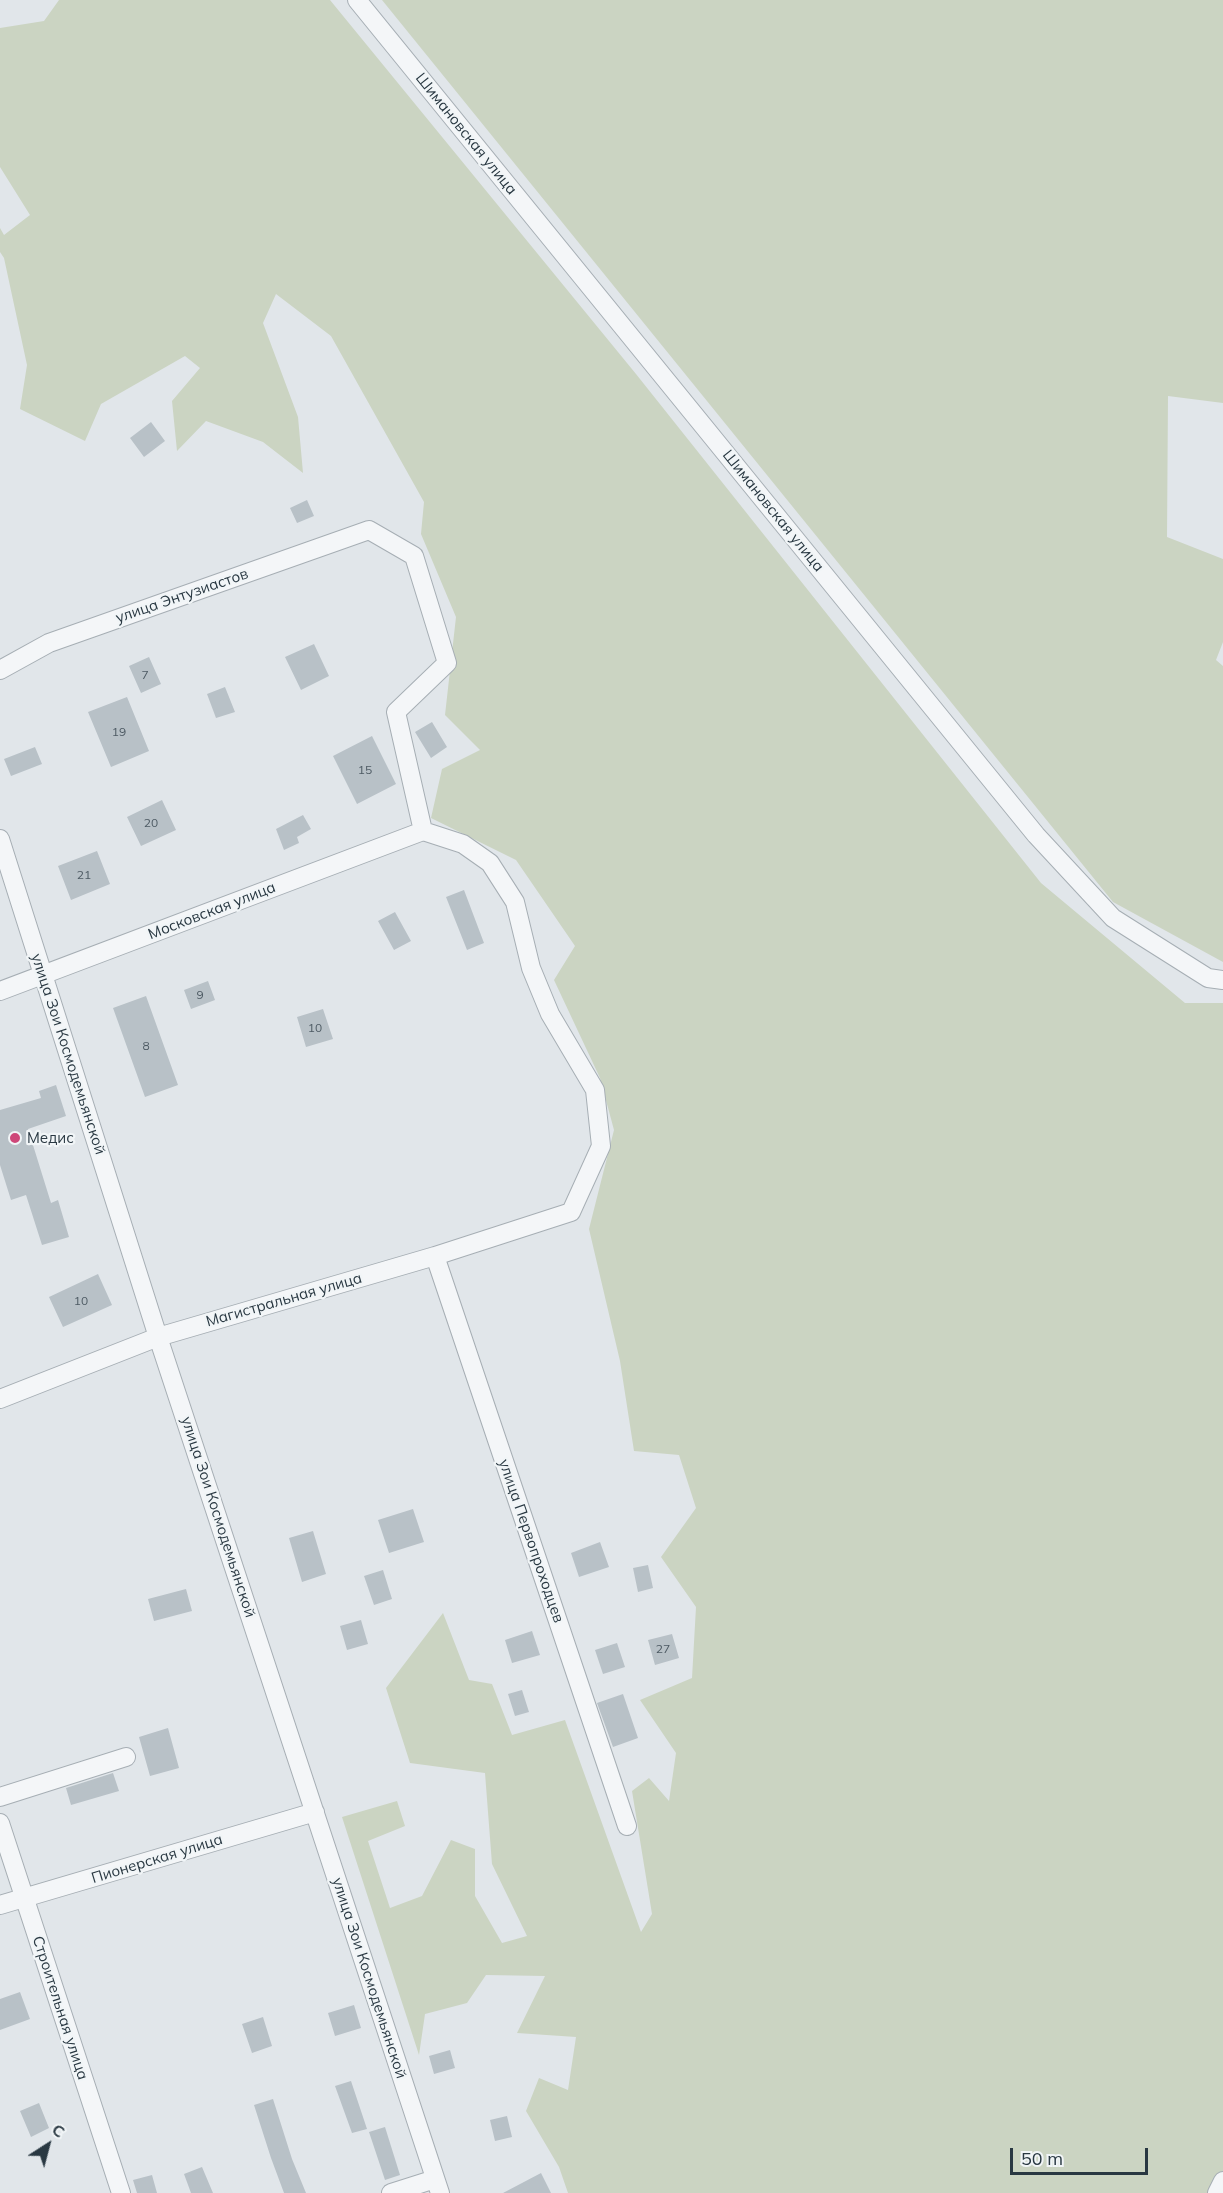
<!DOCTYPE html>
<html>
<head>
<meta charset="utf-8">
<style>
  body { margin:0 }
  #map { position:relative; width:1223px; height:2193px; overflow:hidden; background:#e1e6ea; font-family:Mulish,sans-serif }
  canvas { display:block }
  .north { position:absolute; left:18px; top:2115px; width:60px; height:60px; -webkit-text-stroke:4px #f1f5f7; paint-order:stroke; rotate:36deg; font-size:16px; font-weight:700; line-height:24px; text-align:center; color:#293842 }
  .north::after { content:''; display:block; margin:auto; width:21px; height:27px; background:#293842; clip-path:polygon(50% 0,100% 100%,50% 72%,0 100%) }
  .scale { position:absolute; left:1010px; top:2148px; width:138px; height:27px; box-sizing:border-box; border:3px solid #293842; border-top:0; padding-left:8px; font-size:18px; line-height:21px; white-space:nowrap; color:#293842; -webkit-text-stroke:4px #f1f5f7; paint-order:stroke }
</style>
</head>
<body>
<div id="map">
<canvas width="1223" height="2193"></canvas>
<div class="north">С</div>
<div class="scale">50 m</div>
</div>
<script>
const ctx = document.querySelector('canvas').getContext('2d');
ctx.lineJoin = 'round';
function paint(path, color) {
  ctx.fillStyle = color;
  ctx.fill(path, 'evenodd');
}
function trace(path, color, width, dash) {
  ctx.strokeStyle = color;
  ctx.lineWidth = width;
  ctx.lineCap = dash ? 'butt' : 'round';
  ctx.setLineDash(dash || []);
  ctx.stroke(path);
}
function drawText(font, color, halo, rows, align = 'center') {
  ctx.font = font + ' Mulish,sans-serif';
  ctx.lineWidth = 4.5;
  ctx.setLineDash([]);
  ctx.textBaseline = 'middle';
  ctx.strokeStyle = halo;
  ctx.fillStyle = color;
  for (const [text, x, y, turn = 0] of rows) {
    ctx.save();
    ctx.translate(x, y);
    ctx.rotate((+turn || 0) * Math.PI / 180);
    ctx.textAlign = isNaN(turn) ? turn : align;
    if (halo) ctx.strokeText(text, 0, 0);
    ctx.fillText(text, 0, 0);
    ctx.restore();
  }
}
paint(new Path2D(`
  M 59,0 L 330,0 L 636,374 L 1041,883 L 1185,1003 L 1223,1003 L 1223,2193 L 568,2193 L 559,2167 L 526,2111 L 539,2078 L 568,2090 L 576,2037 L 517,2033 L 545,1976 L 486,1975 L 467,2003 L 425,2014 L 419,2055 L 342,1817 L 397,1801 L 405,1826 L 368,1841 L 390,1908 L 422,1896 L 451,1840 L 475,1849 L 475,1896 L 502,1943 L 527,1936 L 492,1864 L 485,1773 L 410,1763 L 386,1688 L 443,1613 L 469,1680 L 492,1684 L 512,1735 L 565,1720 L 641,1932 L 652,1914 L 632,1791 L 649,1778 L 669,1801 L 676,1753 L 640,1700 L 692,1678 L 696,1607 L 661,1557 L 696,1508 L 679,1455 L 634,1451 L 620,1361 L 589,1229 L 614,1130 L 600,1078 L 554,980 L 575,946 L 516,860 L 431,818 L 442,769 L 480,750 L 445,715 L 456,617 L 421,534 L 424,502 L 331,336 L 276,294 L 263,323 L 298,417 L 303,473 L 263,442 L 206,421 L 177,451 L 172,401 L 200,368 L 185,356 L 101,404 L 85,441 L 20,409 L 27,365 L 4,258 L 0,252 L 0,228 L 4,235 L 30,215 L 0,167 L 0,28 L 44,21 Z
  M 382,0 L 1223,0 L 1223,403 L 1168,396 L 1167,537 L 1223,559 L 1223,642 L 1216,660 L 1223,666 L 1223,962 L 1113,902 Z`), '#cbd4c2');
paint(new Path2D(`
  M 151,422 L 165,441 L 144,457 L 130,438 Z
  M 307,500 L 314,516 L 297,523 L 290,508 Z
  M 314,644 L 329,676 L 301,690 L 285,657 Z
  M 149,657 L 161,684 L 141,693 L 129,666 Z
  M 225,687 L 235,712 L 216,718 L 207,694 Z
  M 127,697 L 149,751 L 111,767 L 88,712 Z
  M 432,722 L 447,747 L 431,758 L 415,732 Z
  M 372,736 L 396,784 L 357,804 L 333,756 Z
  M 35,747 L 42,764 L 11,776 L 4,759 Z
  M 162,800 L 176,830 L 141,846 L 127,817 Z
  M 303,815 L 311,829 L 297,837 L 299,843 L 284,850 L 276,829 Z
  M 97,851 L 110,884 L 71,900 L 58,866 Z
  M 464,890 L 484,943 L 467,950 L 446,897 Z
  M 395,912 L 411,941 L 394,950 L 378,921 Z
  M 208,981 L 215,1000 L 191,1009 L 184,990 Z
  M 146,996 L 178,1085 L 145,1097 L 113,1008 Z
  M 323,1009 L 333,1039 L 306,1047 L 297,1017 Z
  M 56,1085 L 66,1116 L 28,1129 L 51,1203 L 58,1200 L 69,1237 L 42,1245 L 26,1195 L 11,1200 L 0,1165 L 0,1110 L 41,1098 L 39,1091 Z
  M 98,1274 L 112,1305 L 63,1327 L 49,1297 Z
  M 413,1509 L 424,1542 L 389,1553 L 378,1520 Z
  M 313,1531 L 326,1574 L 302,1582 L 289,1538 Z
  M 600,1542 L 609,1567 L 579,1577 L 571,1553 Z
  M 648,1565 L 653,1588 L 638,1592 L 633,1568 Z
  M 383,1570 L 392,1599 L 374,1605 L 364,1576 Z
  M 186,1589 L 192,1611 L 154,1621 L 148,1599 Z
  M 361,1620 L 368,1644 L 347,1650 L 340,1626 Z
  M 532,1631 L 540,1655 L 512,1663 L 505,1640 Z
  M 672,1634 L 679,1658 L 655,1665 L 648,1640 Z
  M 617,1643 L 625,1667 L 603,1674 L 595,1650 Z
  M 522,1690 L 529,1712 L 515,1716 L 508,1694 Z
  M 623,1694 L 638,1738 L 613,1747 L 597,1703 Z
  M 168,1728 L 179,1768 L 150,1776 L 139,1737 Z
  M 113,1773 L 119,1791 L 71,1805 L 66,1788 Z
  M 20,1992 L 30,2019 L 0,2030 L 0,1999 Z
  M 354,2005 L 361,2028 L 335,2036 L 328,2013 Z
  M 263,2017 L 272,2046 L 252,2053 L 242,2024 Z
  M 450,2050 L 455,2068 L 434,2074 L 429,2056 Z
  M 351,2081 L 367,2129 L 352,2133 L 335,2086 Z
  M 273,2099 L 292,2159 L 306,2193 L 284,2193 L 271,2158 L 254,2105 Z
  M 39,2103 L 49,2128 L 31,2137 L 20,2111 Z
  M 507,2116 L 512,2137 L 495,2141 L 490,2120 Z
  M 385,2127 L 400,2175 L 385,2180 L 369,2132 Z
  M 202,2167 L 213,2193 L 191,2193 L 184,2174 Z
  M 541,2173 L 551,2193 L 503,2193 Z
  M 152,2175 L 157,2193 L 137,2193 L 133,2180 Z`), '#b8c1c7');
const minor = new Path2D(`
  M 357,0 L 1036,835 L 1113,918 L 1208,978 L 1223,980
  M 0,670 L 49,643 L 369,530 L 414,556 L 447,663 L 396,712 L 423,831 L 463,844 L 490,863 L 515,902 L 531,968 L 550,1014 L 595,1090 L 601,1146 L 571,1212 L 435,1256 L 158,1337 L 0,1399
  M 0,839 L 158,1337 L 440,2193
  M 0,991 L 423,831
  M 435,1256 L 627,1826
  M 0,1797 L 126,1757
  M 0,1823 L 121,2193
  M 0,1905 L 315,1812
  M 391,2193 L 435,2179
  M 1217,2193 L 1223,2181`);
trace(minor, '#a6aeb4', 20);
trace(minor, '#f4f6f8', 18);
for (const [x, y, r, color] of [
  [15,1138,6,"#ce4779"]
]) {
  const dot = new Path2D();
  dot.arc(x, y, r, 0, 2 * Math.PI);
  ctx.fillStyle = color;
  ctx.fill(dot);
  trace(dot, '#f1f5f7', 2);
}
drawText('12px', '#4d5a63', null, [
  ["7",145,675],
  ["19",119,732],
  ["15",365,770],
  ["20",151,823],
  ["21",84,875],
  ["9",200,995],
  ["10",315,1028],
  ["8",146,1046],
  ["10",81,1301],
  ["27",663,1649]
]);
drawText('15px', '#293842', '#f1f5f7', [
  ["Шимановская улица",466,134,51],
  ["Шимановская улица",773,511,51],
  ["улица Энтузиастов",182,596,-19],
  ["Московская улица",212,911,-21],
  ["улица Зои Космодемьянской",68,1054,72],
  ["Магистральная улица",284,1300,-16],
  ["улица Зои Космодемьянской",218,1517,72],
  ["улица Первопроходцев",531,1541,71],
  ["Пионерская улица",157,1859,-17],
  ["улица Зои Космодемьянской",369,1978,72],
  ["Строительная улица",60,2008,72]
]);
drawText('15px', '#293842', '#f1f5f7', [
  ["Медис",27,1138]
], 'left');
</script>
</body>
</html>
